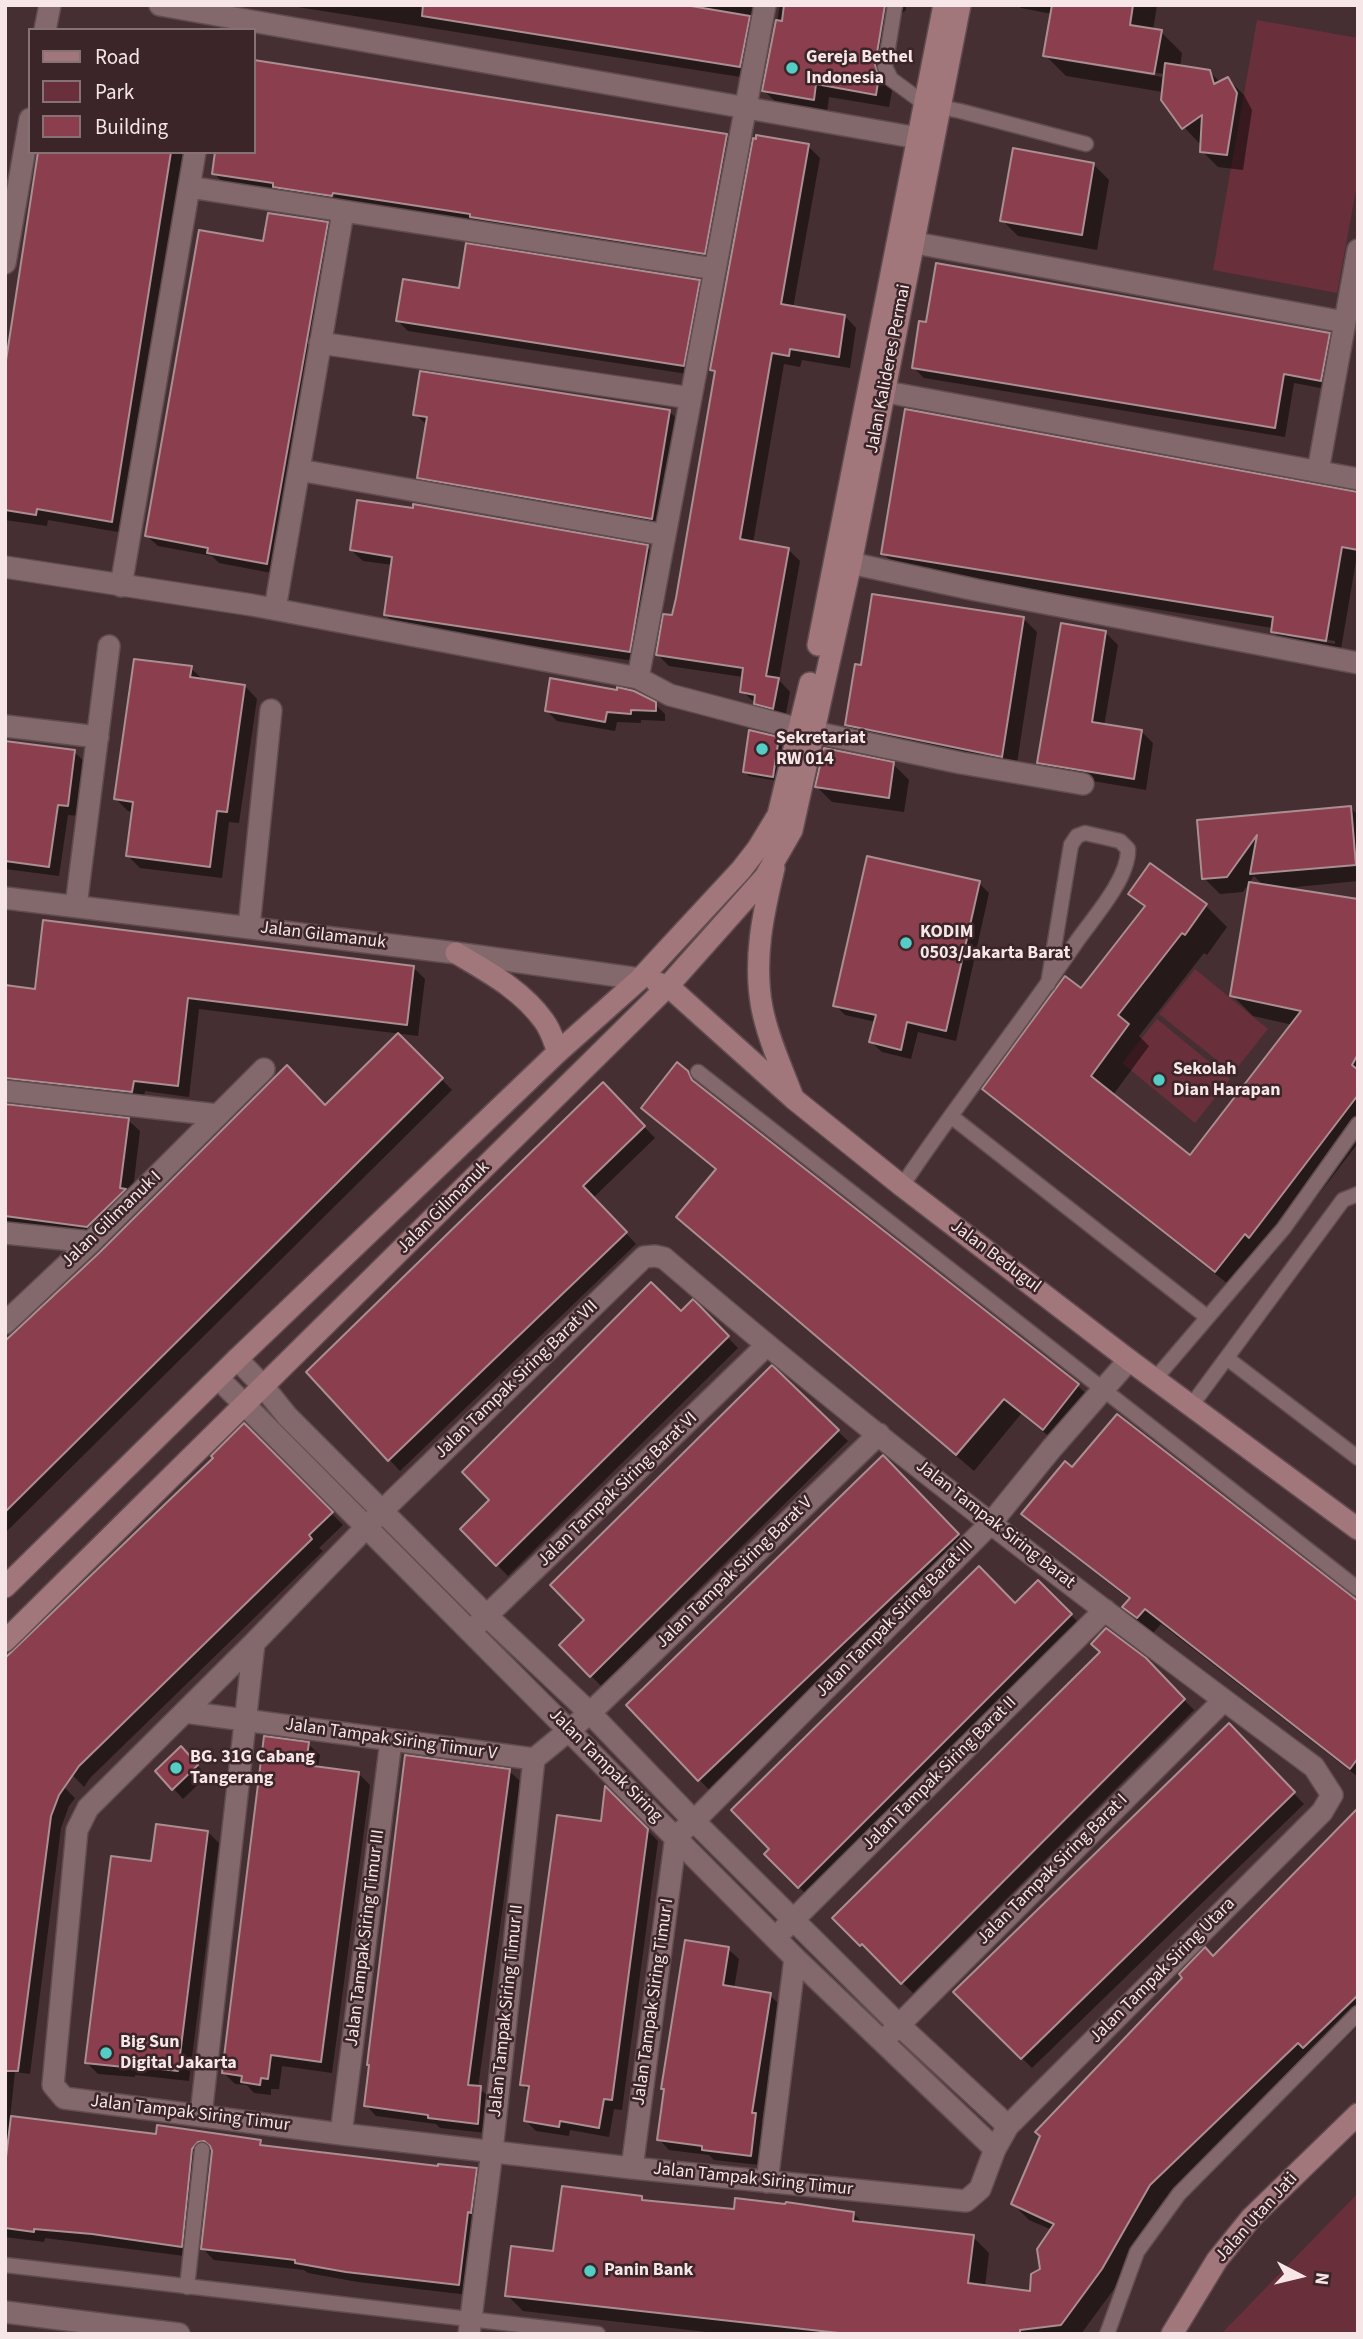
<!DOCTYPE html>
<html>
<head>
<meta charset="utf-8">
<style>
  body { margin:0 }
  #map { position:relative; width:1363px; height:2339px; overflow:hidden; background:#462f32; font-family:"Source Sans 3",sans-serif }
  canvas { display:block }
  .frame { position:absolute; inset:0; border:7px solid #f6e6e8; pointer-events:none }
  .legend { position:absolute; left:28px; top:28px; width:228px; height:126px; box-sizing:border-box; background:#3b2528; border:2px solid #867275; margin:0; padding:9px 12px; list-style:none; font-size:21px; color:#f6e6e8 }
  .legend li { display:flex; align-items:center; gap:14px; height:35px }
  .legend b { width:35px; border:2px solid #867275 }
  .north { position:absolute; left:1265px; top:2241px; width:70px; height:70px; -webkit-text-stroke:5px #3b2528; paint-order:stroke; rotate:97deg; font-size:19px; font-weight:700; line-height:28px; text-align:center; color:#f6e6e8 }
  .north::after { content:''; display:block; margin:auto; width:24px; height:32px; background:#f6e6e8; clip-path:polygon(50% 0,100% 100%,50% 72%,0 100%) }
</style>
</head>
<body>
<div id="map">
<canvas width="1363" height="2339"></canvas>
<div class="frame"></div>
<ul class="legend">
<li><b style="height:9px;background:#a1777c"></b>Road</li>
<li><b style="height:19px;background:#692f3a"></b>Park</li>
<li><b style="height:19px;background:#8b3e4d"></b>Building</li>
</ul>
<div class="north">N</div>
</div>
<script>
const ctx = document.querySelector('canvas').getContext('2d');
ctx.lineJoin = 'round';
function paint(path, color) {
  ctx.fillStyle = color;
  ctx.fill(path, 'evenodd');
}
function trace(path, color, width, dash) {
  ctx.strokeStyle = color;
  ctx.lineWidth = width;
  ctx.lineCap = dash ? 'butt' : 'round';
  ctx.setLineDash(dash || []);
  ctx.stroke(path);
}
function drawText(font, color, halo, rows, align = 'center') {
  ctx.font = font + ' "Source Sans 3",sans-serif';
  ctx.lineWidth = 5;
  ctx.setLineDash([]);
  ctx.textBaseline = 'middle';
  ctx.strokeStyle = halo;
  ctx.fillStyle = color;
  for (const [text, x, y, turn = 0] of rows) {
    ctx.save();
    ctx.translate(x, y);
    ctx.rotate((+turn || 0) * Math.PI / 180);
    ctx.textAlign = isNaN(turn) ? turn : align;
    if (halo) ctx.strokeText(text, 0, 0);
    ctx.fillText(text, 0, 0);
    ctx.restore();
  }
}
paint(new Path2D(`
  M 1257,20 L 1358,38 L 1358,179 L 1337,293 L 1213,270 Z
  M 1195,969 L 1268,1029 L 1233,1073 L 1159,1014 Z
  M 1157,1019 L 1230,1079 L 1195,1123 L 1122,1063 Z
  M 1358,2193 L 1358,2334 L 1221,2334 Z`), '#692f3a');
paint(new Path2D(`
  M 285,5 L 779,5 L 774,6 L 753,79 Z
  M 780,5 L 906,5 L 906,10 L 898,17 L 888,80 L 892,91 L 889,107 L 829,97 L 827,112 L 778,104 L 764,91 Z
  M 1018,5 L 1157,5 L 1153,31 L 1161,32 L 1182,53 L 1180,67 L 1209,71 L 1221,83 L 1228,79 L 1244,95 L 1252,110 L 1243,170 L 1218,167 L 1202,151 L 1203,141 L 1199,143 L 1184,127 L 1163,92 L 1066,76 L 1045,55 L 1052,14 L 1021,8 ZM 1066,58 L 1163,74 L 1162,77 L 1066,61 Z
  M 254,61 L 726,136 L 737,147 L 715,264 L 224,184 L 214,173 L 254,152 Z
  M 808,146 L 820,158 L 793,308 L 845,316 L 856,328 L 850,368 L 802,360 L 800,367 L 784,364 L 753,543 L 788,549 L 800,561 L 779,680 L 790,692 L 785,719 L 768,715 L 742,691 L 743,677 L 669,666 L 658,655 L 673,617 L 716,374 L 711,369 Z
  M 40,152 L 185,152 L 124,533 L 48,520 L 47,526 L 5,520 L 5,375 Z
  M 1093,164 L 1109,180 L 1097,250 L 1018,236 L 1002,220 Z
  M 327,224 L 338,234 L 277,574 L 219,563 L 212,556 L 158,546 L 147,536 L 264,243 Z
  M 699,282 L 709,292 L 694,375 L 408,331 L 398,321 L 460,290 Z
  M 1329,335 L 1339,345 L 1331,390 L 1294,383 L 1285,437 L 924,378 L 914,368 Z
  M 669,411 L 680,422 L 663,529 L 430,488 L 419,477 L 427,425 L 415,414 Z
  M 1358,493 L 1358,561 L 1356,561 L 1340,655 L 1287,646 L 1273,631 L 1273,628 L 898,568 L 883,553 ZM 1287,633 L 1335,641 L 1335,644 L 1287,636 Z
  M 647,547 L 659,558 L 641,662 L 397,626 L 385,615 L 393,565 L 363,561 L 351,550 Z
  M 1023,618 L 1037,632 L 1016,770 L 861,739 L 847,725 Z
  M 1106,633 L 1118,645 L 1104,726 L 1141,731 L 1153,743 L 1146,790 L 1051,774 L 1039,762 Z
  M 191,668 L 203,680 L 245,686 L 257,699 L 239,823 L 229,822 L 222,878 L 140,868 L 128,856 L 133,812 L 128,811 L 115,798 Z
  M 655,704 L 665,714 L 665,721 L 641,720 L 641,723 L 617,722 L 615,731 L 557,721 L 547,711 Z
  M 778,739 L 783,744 L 777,781 L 749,776 L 744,772 Z
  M 5,742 L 74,752 L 85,762 L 78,816 L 68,815 L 59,876 L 5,869 Z
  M 893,764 L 909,780 L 904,812 L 832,802 L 817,787 Z
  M 1351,808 L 1358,815 L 1358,881 L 1286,888 L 1358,901 L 1358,1143 L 1271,1257 L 1266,1253 L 1237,1291 L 1006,1109 L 985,1089 L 1081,990 L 1146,909 L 1131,894 L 1151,866 L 1206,906 L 1227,927 L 1207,955 L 1204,953 L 1139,1036 L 1149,1046 L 1113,1095 L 1191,1157 L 1293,1025 L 1253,1016 L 1232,995 L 1264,886 L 1254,876 L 1243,892 L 1220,894 L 1204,878 L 1199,821 Z
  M 979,883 L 989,893 L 956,1041 L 918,1032 L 911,1059 L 882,1052 L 871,1042 L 876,1022 L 845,1015 L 835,1005 Z
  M 413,967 L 425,979 L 418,1036 L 199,1009 L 189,1097 L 145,1091 L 143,1103 L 5,1096 L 5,987 L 36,991 Z
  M 398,1035 L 452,1090 L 5,1533 L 5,1343 L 101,1253 L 326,1108 Z
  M 687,1073 L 706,1093 L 1078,1386 L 1095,1402 L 1061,1446 L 1021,1414 L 974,1471 L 696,1233 L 717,1171 L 660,1125 L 643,1108 Z
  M 603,1084 L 655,1138 L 593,1198 L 636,1244 L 400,1471 L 308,1372 Z
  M 5,1106 L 128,1120 L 140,1131 L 132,1197 L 99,1238 L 5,1226 Z
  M 693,1302 L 738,1348 L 508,1576 L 462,1529 Z
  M 772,1368 L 848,1441 L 601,1686 L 561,1645 L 586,1620 Z
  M 244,1426 L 343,1525 L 319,1548 L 323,1551 L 90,1778 L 84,1787 L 5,1705 Z
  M 883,1458 L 968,1545 L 710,1791 L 629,1705 Z
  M 1023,1513 L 1358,1603 L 1358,1777 L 1161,1624 L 1153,1633 L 1140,1623 L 1124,1607 L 1130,1600 L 1039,1529 Z
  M 1038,1582 L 1081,1625 L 809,1897 L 766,1854 Z
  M 1144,1659 L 1194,1710 L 913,1993 L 835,1918 Z
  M 1229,1726 L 1304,1804 L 1032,2068 L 955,1992 Z
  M 308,1744 L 320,1755 L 318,1768 L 358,1773 L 370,1785 L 332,2073 L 282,2066 L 279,2089 L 271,2089 L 271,2095 L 254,2093 L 247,2085 L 235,2084 L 224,2073 Z
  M 5,1745 L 64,1787 L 75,1798 L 69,1806 L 61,1828 L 30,2074 L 15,2072 L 10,2118 L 157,2136 L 260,2142 L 266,2148 L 440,2168 L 476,2170 L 487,2181 L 469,2295 L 358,2282 L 308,2273 L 304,2270 L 214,2260 L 203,2249 L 213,2151 L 208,2152 L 192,2257 L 45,2238 L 44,2242 L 5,2237 Z
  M 191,1758 L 207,1776 L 183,1799 L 157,1771 Z
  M 509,1771 L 520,1781 L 478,2088 L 491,2098 L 487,2133 L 440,2128 L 436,2124 L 376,2116 L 366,2105 Z
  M 607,1790 L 658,1841 L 622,2110 L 614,2109 L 609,2137 L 570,2130 L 569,2136 L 536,2131 L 526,2121 L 530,2093 L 522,2084 L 603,1823 Z
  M 1358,1826 L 1358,2026 L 1320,2063 L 1315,2058 L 1165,2201 L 1117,2285 L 1081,2334 L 724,2334 L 523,2311 L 507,2295 L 554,2253 L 641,2198 L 645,2202 L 735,2211 L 853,2213 L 865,2225 L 973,2237 L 989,2253 L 985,2287 L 1032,2293 L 1042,2270 L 1052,2230 L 1029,2220 L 1013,2204 L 1214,1958 Z
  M 208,1832 L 219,1843 L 189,2081 L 135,2075 L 135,2077 L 98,2074 L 87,2063 L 152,1863 Z
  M 728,1949 L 739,1959 L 734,1989 L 770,1995 L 780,2005 L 762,2122 L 765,2125 L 760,2165 L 714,2160 L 709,2155 L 669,2150 L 659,2139 Z`), '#0007');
const building = new Path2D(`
  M 423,5 L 685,5 L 750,16 L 740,67 L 422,16 Z
  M 784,5 L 885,5 L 875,65 L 879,76 L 876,95 L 816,84 L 814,100 L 762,91 L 776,20 L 782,21 Z
  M 1052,5 L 1133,5 L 1130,25 L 1162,30 L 1154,74 L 1043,56 Z
  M 254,60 L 727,134 L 705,254 L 470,217 L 470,214 L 444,210 L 333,193 L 332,196 L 273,187 L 273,183 L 212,174 L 215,152 L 254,152 Z
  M 1165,63 L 1210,70 L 1214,84 L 1228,77 L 1237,93 L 1227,155 L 1200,152 L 1202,115 L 1182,129 L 1161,100 Z
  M 756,135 L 809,144 L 781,304 L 845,315 L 839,357 L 790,349 L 789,356 L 772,353 L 740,539 L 789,548 L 766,676 L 779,678 L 773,709 L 754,704 L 755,695 L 740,692 L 743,668 L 656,655 L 663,614 L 672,615 L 676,598 L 715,371 L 710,370 L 753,138 L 756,139 Z
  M 1013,148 L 1094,163 L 1082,235 L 1000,221 Z
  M 38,152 L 171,152 L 112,522 L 37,509 L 36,515 L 5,510 L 5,367 Z
  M 268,213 L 328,222 L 267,564 L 207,553 L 208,548 L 145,536 L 199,230 L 263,241 Z
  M 466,243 L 700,280 L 684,366 L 396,321 L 403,279 L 459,288 Z
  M 936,263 L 1330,333 L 1321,381 L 1284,374 L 1275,428 L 912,368 L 919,321 L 926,322 Z
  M 420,371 L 670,410 L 652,519 L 417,478 L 427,417 L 413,415 Z
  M 905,409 L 1358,492 L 1358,550 L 1342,547 L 1326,641 L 1271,632 L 1273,617 L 881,554 Z
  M 357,500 L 413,508 L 413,504 L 648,545 L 630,652 L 384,615 L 392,557 L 350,550 Z
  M 872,594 L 1024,617 L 1002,757 L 845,725 L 855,664 L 861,665 Z
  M 1061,623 L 1106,631 L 1092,722 L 1142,730 L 1134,779 L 1037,763 Z
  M 134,659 L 192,666 L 190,677 L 245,685 L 227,812 L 217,811 L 210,867 L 126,856 L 133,802 L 114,799 Z
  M 550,678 L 617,690 L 617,687 L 634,691 L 656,702 L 656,711 L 631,710 L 631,714 L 607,712 L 605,722 L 545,711 Z
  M 749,730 L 779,737 L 773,777 L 743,772 Z
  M 5,741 L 75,750 L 68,806 L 58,805 L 49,867 L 5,861 Z
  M 824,748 L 894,762 L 889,798 L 815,787 Z
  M 1351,806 L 1356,865 L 1250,874 L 1257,835 L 1227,877 L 1202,879 L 1197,820 Z
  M 867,856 L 980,881 L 946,1031 L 907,1022 L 901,1050 L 869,1042 L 876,1015 L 833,1006 Z
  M 1150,863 L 1207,904 L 1185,935 L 1182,933 L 1118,1015 L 1129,1024 L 1091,1076 L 1190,1155 L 1301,1011 L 1230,996 L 1249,882 L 1358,899 L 1358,1054 L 1352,1065 L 1358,1070 L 1358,1095 L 1249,1238 L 1245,1234 L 1215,1272 L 982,1089 L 1065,976 L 1081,988 L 1145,906 L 1128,894 Z
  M 43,920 L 414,966 L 407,1025 L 188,998 L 178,1086 L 134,1081 L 132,1092 L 5,1078 L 5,985 L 35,989 Z
  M 398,1033 L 443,1078 L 5,1512 L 5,1341 L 100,1252 L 287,1065 L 325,1105 Z
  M 677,1062 L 688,1071 L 692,1080 L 1079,1384 L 1043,1430 L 1004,1399 L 956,1455 L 676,1217 L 716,1169 L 641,1108 Z
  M 603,1082 L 645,1126 L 583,1186 L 627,1232 L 388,1461 L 306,1372 Z
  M 5,1104 L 129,1118 L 120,1188 L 126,1189 L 87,1227 L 5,1216 Z
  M 651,1282 L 681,1311 L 693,1299 L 729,1336 L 496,1566 L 460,1529 L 489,1500 L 462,1472 Z
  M 772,1365 L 839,1430 L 590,1677 L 559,1645 L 584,1620 L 550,1585 Z
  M 1117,1414 L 1358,1601 L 1358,1758 L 1350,1769 L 1145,1609 L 1137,1618 L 1122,1607 L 1130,1598 L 1021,1514 L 1065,1461 L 1072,1467 Z
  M 244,1423 L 333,1512 L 309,1535 L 312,1539 L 79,1766 L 59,1795 L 51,1816 L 18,2071 L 5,2071 L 5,1658 L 213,1458 L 211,1456 Z
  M 883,1455 L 959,1534 L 698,1781 L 626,1705 Z
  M 979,1566 L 1015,1603 L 1038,1580 L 1072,1614 L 798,1888 L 764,1854 L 769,1849 L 731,1810 Z
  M 1106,1628 L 1146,1658 L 1185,1699 L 901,1984 L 862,1944 L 860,1946 L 832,1918 L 1100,1652 L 1091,1644 Z
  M 1229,1723 L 1295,1792 L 1021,2059 L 953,1992 Z
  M 264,1736 L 309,1742 L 306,1765 L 359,1772 L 321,2062 L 271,2055 L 268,2079 L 261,2078 L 260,2085 L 241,2082 L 242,2076 L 222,2073 Z
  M 181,1746 L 198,1765 L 172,1790 L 155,1771 Z
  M 405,1755 L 510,1769 L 468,2085 L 481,2086 L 478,2124 L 428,2118 L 428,2115 L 364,2106 L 369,2065 L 367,2065 Z
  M 605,1786 L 648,1829 L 612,2100 L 604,2099 L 599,2128 L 560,2121 L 559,2127 L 524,2121 L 529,2086 L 520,2085 L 557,1815 L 601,1821 Z
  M 1358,1808 L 1358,1995 L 1303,2048 L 1298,2043 L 1150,2185 L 1102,2269 L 1061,2325 L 1020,2330 L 1020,2334 L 848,2334 L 505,2296 L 511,2246 L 553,2251 L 562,2186 L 642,2196 L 642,2200 L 734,2209 L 735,2198 L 785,2204 L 786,2202 L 854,2212 L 853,2221 L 974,2235 L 968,2283 L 1030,2291 L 1031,2274 L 1040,2269 L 1037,2249 L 1054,2224 L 1011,2204 L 1040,2136 L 1035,2132 L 1182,1978 L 1179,1974 L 1205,1947 L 1213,1956 Z
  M 156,1824 L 208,1831 L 178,2071 L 125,2065 L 124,2067 L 85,2063 L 111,1856 L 151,1861 Z
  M 685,1940 L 729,1947 L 723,1985 L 771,1993 L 752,2113 L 756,2113 L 751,2156 L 702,2150 L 702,2146 L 657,2140 L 664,2089 L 661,2089 Z
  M 11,2116 L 156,2134 L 157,2125 L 261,2140 L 260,2145 L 438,2166 L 438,2164 L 477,2168 L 471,2213 L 468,2212 L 459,2285 L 346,2272 L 295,2263 L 295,2260 L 201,2249 L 212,2151 L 210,2146 L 204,2141 L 198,2142 L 192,2149 L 182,2247 L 92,2234 L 34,2229 L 34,2232 L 5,2228 L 5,2166 Z`);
paint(building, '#8b3e4d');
trace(building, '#aa8e91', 2);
const lane = new Path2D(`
  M 895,5 L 885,67 L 891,79 L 925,104 L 960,111 L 1086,144
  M 698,1072 L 1358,1589
  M 952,1117 L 1207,1317
  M 902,1186 C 957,1103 1021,1024 1077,941 C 1094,917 1129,878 1128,849 L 1120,841 L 1085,833 L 1077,836 L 1071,845 L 1048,984
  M 1228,1359 L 1358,1458
  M 1155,1379 L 1284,1228 L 1358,1124
  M 1191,1406 L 1343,1200 L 1358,1194
  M 5,2265 L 598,2334
  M 187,2287 L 202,2150
  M 1107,2334 L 1137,2252 L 1179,2194 L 1358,2013`);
const street = new Path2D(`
  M 160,5 L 918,138
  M 45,30 L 50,5
  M 189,187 L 715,269
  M 899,240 L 1344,322
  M 5,263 L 30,119
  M 320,343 L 691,398
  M 870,389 L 1358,479
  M 299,470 L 665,535
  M 1318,471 L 1358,250
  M 836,560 L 976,590 L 1358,663
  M 5,567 L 252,605 L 638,678 L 670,695 L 799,729 L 961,763 L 1083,784
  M 121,586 L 195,152
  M 275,609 L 343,212
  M 638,678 L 765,5
  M 5,726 L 98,737
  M 5,898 L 456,953 L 640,979
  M 76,906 L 109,646
  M 249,927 L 271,710
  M 5,1091 L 218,1115
  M 5,1233 L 91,1242
  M 655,1256 L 664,1258 C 872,1437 1093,1603 1314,1767 L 1332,1795 L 1322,1812 L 1008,2126 L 995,2149 L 980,2189 L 966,2201 L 632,2168 L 341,2134 L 64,2098 L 53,2085 L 77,1830 L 88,1808 L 254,1643 L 382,1511 L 644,1257 Z
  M 5,1323 L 91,1242 L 264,1069
  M 237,1359 L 263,1386 L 287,1416 L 488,1617 L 590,1713 L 694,1821 L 899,2025 L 1008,2126
  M 219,1379 L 795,1958 L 995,2149
  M 478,1624 L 766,1346
  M 185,1712 L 534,1759
  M 784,1929 L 1105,1610
  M 891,2033 L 1224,1700
  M 201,2115 L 254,1643
  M 341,2134 L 391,1741
  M 632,2168 L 676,1836 L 694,1821 L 991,1523 L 1052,1448 L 1129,1360
  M 767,2182 L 795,1958
  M 5,2312 L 179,2334
  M 469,2334 L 492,2151 L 534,1759 L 590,1713 L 879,1434`);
const secondary = new Path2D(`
  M 818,645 L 944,5
  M 774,868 C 763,914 753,960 762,1008 C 768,1038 781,1066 792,1095
  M 456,953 C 488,972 522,990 544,1021 C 551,1030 554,1042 558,1052
  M 657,983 L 668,986 L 794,1099 L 902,1186 L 1129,1360 L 1358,1529
  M 5,1587 L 237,1359 L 558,1052 L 640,979 L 741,870 L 758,848 L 778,815 L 810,683
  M 5,1641 L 668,986 L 765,877 L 792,830 L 851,563 L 960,5
  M 1172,2334 L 1217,2260 L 1251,2218 L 1358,2114`);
trace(lane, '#614d50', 17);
trace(street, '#614d50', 24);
trace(secondary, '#614d50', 24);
trace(lane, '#84696c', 14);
trace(street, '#84696c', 21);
trace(secondary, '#a1777c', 21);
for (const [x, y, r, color] of [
  [792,68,7,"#54cdc7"],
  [762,749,7,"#54cdc7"],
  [906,943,7,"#54cdc7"],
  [1159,1080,7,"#54cdc7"],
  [176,1768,7,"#54cdc7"],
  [106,2053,7,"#54cdc7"],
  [590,2271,7,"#54cdc7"]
]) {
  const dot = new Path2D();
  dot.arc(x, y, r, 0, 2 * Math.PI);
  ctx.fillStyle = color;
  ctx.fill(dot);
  trace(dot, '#3b2528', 2.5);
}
drawText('bold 18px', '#f6e6e8', '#3b2528', [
  ["Gereja Bethel",806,58],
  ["Indonesia",806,79],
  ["Sekretariat",776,739],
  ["RW 014",776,760],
  ["KODIM",920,933],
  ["0503/Jakarta Barat",920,954],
  ["Sekolah",1173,1070],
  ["Dian Harapan",1173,1091],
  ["BG. 31G Cabang",190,1758],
  ["Tangerang",190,1779],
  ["Big Sun",120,2043],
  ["Digital Jakarta",120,2064],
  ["Panin Bank",604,2271]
], 'left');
drawText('18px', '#f6e6e8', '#3b2528', [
  ["Jalan Kalideres Permai",889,369,-79],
  ["Jalan Gilamanuk",323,936,7],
  ["Jalan Gilimanuk",444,1208,-45],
  ["Jalan Gilimanuk I",112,1220,-44],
  ["Jalan Bedugul",995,1257,37],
  ["Jalan Tampak Siring Barat VII",517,1380,-44],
  ["Jalan Tampak Siring Barat VI",618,1490,-44],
  ["Jalan Tampak Siring Barat",995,1525,38],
  ["Jalan Tampak Siring Barat V",735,1573,-44],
  ["Jalan Tampak Siring Barat III",895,1619,-45],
  ["Jalan Tampak Siring Timur V",391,1740,8],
  ["Jalan Tampak Siring",605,1766,45],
  ["Jalan Tampak Siring Barat II",940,1774,-45],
  ["Jalan Tampak Siring Barat I",1053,1870,-45],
  ["Jalan Tampak Siring Timur III",366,1938,-83],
  ["Jalan Tampak Siring Utara",1163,1971,-45],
  ["Jalan Tampak Siring Timur I",654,2002,-82],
  ["Jalan Tampak Siring Timur II",507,2011,-84],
  ["Jalan Tampak Siring Timur",190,2114,7],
  ["Jalan Tampak Siring Timur",753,2180,6],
  ["Jalan Utan Jati",1257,2218,-48]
]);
</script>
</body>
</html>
